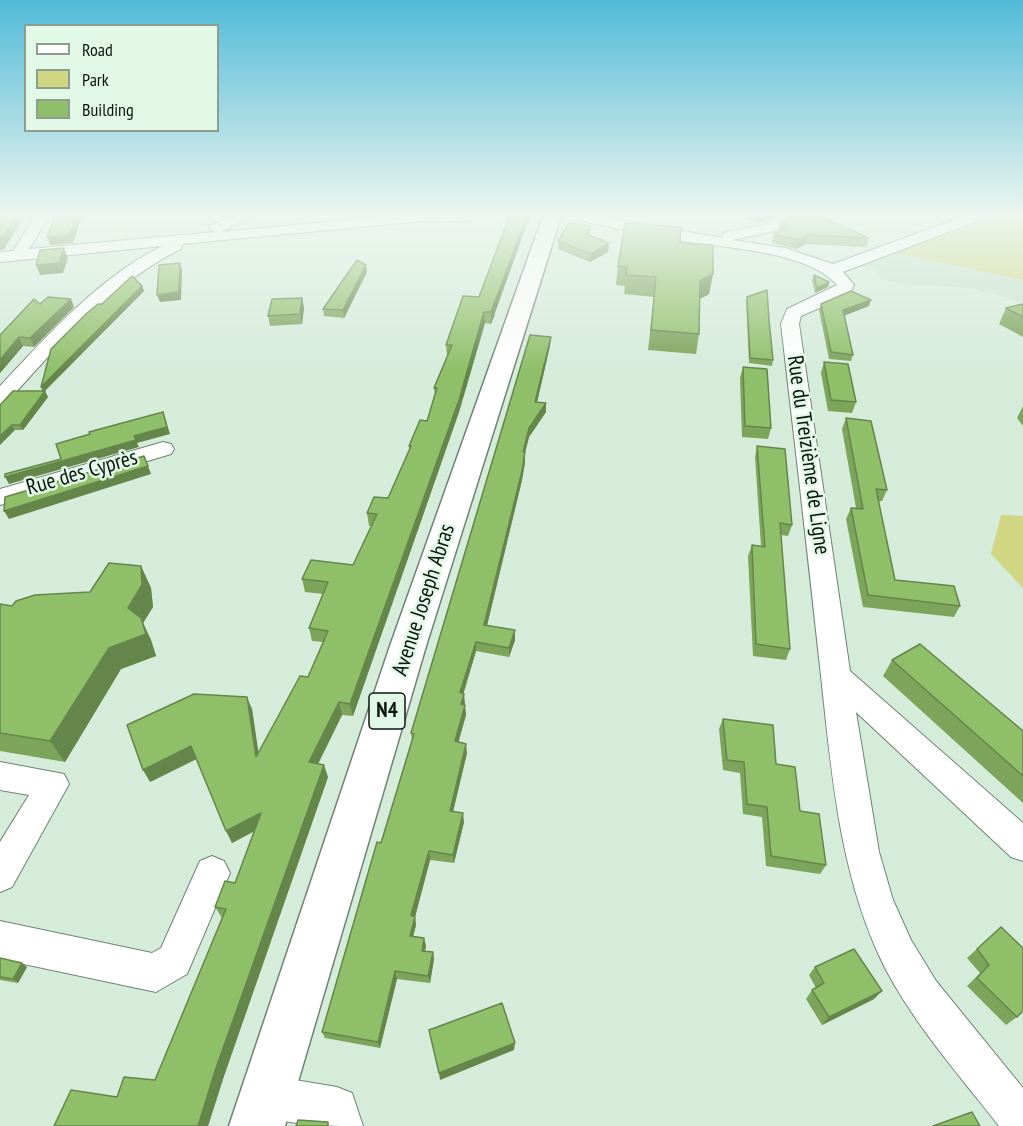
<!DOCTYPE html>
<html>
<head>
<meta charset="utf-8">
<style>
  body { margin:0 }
  #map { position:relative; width:1023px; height:1126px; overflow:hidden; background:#d6ecdb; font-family:"PT Sans Narrow",sans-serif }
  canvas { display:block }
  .legend { position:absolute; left:24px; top:24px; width:195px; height:108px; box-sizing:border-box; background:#e3f9e8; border:2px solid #8d9e91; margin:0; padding:8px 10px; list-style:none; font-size:18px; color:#0d150f }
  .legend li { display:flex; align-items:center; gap:12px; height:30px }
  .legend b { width:30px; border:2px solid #8d9e91 }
</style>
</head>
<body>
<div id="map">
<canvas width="1023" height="1126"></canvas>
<ul class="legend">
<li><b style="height:8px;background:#fff"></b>Road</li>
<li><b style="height:16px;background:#d0d681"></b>Park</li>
<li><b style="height:16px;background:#90bf6a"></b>Building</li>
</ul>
</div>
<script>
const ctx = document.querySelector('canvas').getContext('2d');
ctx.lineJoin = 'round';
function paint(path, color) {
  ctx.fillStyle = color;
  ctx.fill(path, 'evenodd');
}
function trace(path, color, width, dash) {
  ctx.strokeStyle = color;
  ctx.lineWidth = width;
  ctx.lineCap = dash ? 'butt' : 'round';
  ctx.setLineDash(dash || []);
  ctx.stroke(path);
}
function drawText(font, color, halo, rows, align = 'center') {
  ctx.font = font + ' "PT Sans Narrow",sans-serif';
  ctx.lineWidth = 5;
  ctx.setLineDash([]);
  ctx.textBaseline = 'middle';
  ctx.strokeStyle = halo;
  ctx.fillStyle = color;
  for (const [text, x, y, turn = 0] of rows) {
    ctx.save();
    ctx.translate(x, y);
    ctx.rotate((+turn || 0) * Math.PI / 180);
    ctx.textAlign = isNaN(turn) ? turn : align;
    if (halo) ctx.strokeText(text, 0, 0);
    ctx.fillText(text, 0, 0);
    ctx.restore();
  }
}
paint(new Path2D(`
  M 1004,213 L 1023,213 L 1023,302 L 970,288 L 895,283 L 880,279 L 875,267 L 858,267 Z`), '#c6e3cd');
paint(new Path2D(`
  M 1004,213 L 1023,213 L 1023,280 L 896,253 Z
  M 1001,515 L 1023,516 L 1023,588 L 991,554 Z`), '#d0d681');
const minor = new Path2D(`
  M 37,213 L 51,213 L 29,249 L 215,232 L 209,228 L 212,225 L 242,213 L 261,213 L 221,232 L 421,213 L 439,213 L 441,216 L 434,220 L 182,244 L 181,249 C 110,284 59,345 7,402 L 0,404 L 0,386 C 48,335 98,278 162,246 L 0,262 L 0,252 L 13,251 Z
  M 555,213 L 583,213 L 722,238 L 723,233 L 770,223 L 792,213 L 810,213 L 779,230 L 733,240 L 785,248 L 833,264 L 973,213 L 993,213 L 991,216 L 843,272 L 854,285 L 849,295 L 801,316 L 799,324 L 850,671 L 1023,823 L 1023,861 L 1011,857 L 856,712 L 879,852 L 893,900 L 911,940 L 936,981 L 1023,1088 L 1023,1126 L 999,1126 C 959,1075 915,1025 885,968 C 837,872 831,763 819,658 C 807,547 794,435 781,324 L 787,309 L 837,285 C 807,250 720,248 676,240 C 638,233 600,225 562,217 Z
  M 163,442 L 171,444 L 174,449 L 171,454 L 0,505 L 0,489 Z
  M 0,762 L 64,774 L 69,784 L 12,887 L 0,892 L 0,842 L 29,795 L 0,790 Z
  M 212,856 L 224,861 L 230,873 L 187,974 L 156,992 L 0,959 L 0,921 L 152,953 L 161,948 L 200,861 Z
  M 265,1075 L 337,1087 L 352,1093 L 363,1126 C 325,1126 286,1126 250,1111 L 244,1096 L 250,1081 Z`);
const tertiary = new Path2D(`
  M 397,213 L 494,213 C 486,224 405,224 397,213 Z`);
const primary = new Path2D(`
  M 544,213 L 562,213 L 426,646 L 285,1126 L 229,1126 L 390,646 Z`);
trace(minor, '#6f8374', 2);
trace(tertiary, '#6f8374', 2);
trace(primary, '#6f8374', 3);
paint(minor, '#fff');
paint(tertiary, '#fff');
paint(primary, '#fff');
paint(new Path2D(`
  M 0,213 L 35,213 L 32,217 L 24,217 L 4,249 L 0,250 Z
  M 50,213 L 83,213 L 73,243 L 50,245 L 47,237 L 55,216 L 51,217 Z
  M 747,213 L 787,213 L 758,223 L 746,218 Z
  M 780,223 L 869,238 L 866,247 L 805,244 L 796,249 L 772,243 L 774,234 L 778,231 Z
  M 591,226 L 589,236 L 608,252 L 590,262 L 558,249 L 558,241 Z
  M 680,243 L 713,274 L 709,294 L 700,299 L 699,334 L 696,354 L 648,350 L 654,297 L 624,294 L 625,286 L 616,285 L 618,266 Z
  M 367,272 L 344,318 L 324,316 L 323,309 Z
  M 814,275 L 829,282 L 828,287 L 815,293 L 812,280 Z
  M 142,286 L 144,291 L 44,391 L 48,397 L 23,430 L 15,430 L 0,405 L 43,391 L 102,304 Z
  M 463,296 L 495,315 L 491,324 L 485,323 L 459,412 L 353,716 L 342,715 L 318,764 L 328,777 L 224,1076 L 208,1126 L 54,1126 L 155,1080 L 222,918 L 215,907 L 235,883 L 255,831 L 232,843 L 197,759 L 150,782 L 252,709 L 258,753 L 308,677 L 323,642 L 312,641 L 309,628 L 323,594 L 305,592 L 302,579 L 353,565 L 371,526 L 369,526 L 367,513 L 388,498 L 409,451 L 409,446 L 427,421 L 435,395 L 434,388 L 447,356 L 446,345 Z
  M 747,297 L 773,360 L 772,366 L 749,363 L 746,302 Z
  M 302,298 L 304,308 L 302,324 L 270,326 L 268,316 Z
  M 40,304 L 74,307 L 34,347 L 23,346 L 0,373 L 0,335 Z
  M 821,304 L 869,306 L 844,315 L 853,355 L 851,361 L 829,359 L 819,310 Z
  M 1023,304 L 1023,337 L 999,324 L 1006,308 Z
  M 550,346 L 537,402 L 546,403 L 546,412 L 529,437 L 525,452 L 525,462 L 522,480 L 487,625 L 515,640 L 509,657 L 476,651 L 463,694 L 466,715 L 458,742 L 467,753 L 453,812 L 464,822 L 454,863 L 430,860 L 415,917 L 416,925 L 413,937 L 424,938 L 426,946 L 425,951 L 433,952 L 434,959 L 430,983 L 397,979 L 380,1048 L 325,1038 L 322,1032 L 381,843 L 412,741 L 411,733 Z
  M 824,362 L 856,402 L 852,413 L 828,411 L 821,373 Z
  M 743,367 L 771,428 L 768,439 L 742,437 L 740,378 Z
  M 1023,406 L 1023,426 L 1017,418 Z
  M 846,418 L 887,490 L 882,501 L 878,501 L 895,580 L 960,606 L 954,617 L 863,607 L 846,519 L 851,508 L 856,508 L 842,429 Z
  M 757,446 L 792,525 L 788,536 L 781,535 L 790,649 L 786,660 L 753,656 L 748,556 L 752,545 L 761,546 L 755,457 Z
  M 141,566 L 151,588 L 153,607 L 143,623 L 151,640 L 156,656 L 121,669 L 65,762 L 0,751 L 0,604 L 12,606 L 90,592 Z
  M 892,660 L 1023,731 L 1023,803 L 883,676 Z
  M 723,719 L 776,764 L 826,865 L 820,874 L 766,866 L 762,817 L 743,814 L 740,773 L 723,770 L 719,729 Z
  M 1001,927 L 1017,1017 L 1006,1025 L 967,986 L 980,973 L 967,958 Z
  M 0,958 L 27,967 L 18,983 L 0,980 Z
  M 815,967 L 874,999 L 822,1025 L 806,999 L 812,990 L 816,988 L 809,975 Z`), '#7ca45b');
paint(new Path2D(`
  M 18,213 L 22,213 L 24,217 L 4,249 L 0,250 L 0,241 Z
  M 30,213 L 35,213 L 32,217 Z
  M 77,213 L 83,213 L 73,243 L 50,245 L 47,237 Z
  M 528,213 L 531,213 L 491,324 L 491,312 Z
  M 763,213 L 787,213 L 758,223 L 760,214 Z
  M 591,226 L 590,234 L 586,243 L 586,234 Z
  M 808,235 L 805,244 L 796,249 L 798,240 Z
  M 609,243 L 608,252 L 590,262 L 591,254 Z
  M 64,248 L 68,258 L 63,273 L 40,275 L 36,265 Z
  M 180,263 L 182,270 L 181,300 L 160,302 L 157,295 Z
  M 366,265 L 367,272 L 344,318 L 343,310 Z
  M 713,274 L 709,294 L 697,300 L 700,281 Z
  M 829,282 L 828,287 L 815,293 L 817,288 Z
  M 142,286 L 144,291 L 43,393 L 41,387 Z
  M 302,298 L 304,308 L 302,324 L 300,314 Z
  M 71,299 L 74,307 L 34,347 L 30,338 Z
  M 871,300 L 869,306 L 841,317 L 843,310 Z
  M 484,312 L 485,323 L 459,412 L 353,716 L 350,704 Z
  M 19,337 L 23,346 L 0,373 L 0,360 Z
  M 551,337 L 550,346 L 535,411 L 535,402 Z
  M 45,391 L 48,397 L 23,430 L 20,425 Z
  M 546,403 L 546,412 L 529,437 L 523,461 L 523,452 L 529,428 Z
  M 165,418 L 170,434 L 137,443 L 139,447 L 9,484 L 5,477 L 134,436 Z
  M 12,425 L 15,430 L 0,445 L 0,436 Z
  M 525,452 L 525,462 L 522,480 L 485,634 L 484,625 Z
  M 148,466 L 151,474 L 9,519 L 4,511 Z
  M 141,566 L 151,588 L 153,607 L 143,623 L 151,640 L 156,656 L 121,669 L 65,762 L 50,741 L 128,608 Z
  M 515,630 L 515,640 L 509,657 L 509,648 Z
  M 476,642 L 476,651 L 461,702 L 460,692 Z
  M 464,694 L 465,703 L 462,713 L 461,704 Z
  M 247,697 L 252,709 L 261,769 L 256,757 Z
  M 339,702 L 342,715 L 313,774 L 309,762 Z
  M 465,705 L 466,715 L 456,751 L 455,741 Z
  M 466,744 L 467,753 L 451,820 L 450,811 Z
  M 191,746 L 198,758 L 150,782 L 143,770 Z
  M 324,765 L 328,777 L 224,1076 L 208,1126 L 198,1126 L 216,1068 Z
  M 261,813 L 267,824 L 232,843 L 226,831 Z
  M 463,813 L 464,822 L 454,863 L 453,855 Z
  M 429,851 L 430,860 L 415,917 L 416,925 L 411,944 L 410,936 L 411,915 Z
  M 424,938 L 426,946 L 423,958 L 422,951 Z
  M 433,952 L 434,959 L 430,983 L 428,976 Z
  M 22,963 L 27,967 L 18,983 L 13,979 Z
  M 395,971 L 397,979 L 380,1048 L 378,1042 Z
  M 882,991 L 874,999 L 822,1025 L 829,1017 Z
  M 515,1043 L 514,1050 L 440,1080 L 439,1073 Z`), '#65864a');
const building = new Path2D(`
  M 0,213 L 18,213 L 0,241 Z
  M 56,213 L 77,213 L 70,234 L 47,237 Z
  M 509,213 L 528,213 L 491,312 L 484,312 L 459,400 L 350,704 L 339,702 L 309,762 L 324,765 L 216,1068 L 198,1126 L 54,1126 L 71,1090 L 117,1097 L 124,1077 L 155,1080 L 226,909 L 215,907 L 225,881 L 235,883 L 261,813 L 226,831 L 191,746 L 143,770 L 127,725 L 194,694 L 247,697 L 256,757 L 300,676 L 308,677 L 328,631 L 309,628 L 328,582 L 302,579 L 311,560 L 353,565 L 377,514 L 367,513 L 374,497 L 388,498 L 411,446 L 409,446 L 420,420 L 427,421 L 437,388 L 434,388 L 452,345 L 446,345 L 463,296 L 479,297 L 508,220 Z
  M 800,213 L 814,213 L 869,238 L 808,235 L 798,240 L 774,234 L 788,226 L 780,223 Z
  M 569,223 L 591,226 L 586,234 L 609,243 L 591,254 L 558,241 Z
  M 625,223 L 681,227 L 680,243 L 713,245 L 713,274 L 700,281 L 699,334 L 651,330 L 656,277 L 626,275 L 627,267 L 618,266 Z
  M 64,248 L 59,263 L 36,265 L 40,250 Z
  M 357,260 L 366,265 L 343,310 L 323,309 Z
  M 180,263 L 179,292 L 157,295 L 159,265 Z
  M 814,275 L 829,282 L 817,288 Z
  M 132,276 L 142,286 L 41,387 L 51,349 L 86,314 L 98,304 L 102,304 Z
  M 767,290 L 769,320 L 773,360 L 750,358 L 747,297 Z
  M 851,291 L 871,300 L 843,310 L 853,355 L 831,352 L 821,304 Z
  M 48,297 L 71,299 L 30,338 L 19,337 L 0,360 L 0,335 L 34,299 L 40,304 Z
  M 302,298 L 300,314 L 268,316 L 272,299 Z
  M 1023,304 L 1023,317 L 1006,308 Z
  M 530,335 L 551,337 L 535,402 L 546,403 L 529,428 L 523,452 L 525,452 L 522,471 L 484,625 L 515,630 L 509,648 L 476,642 L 460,692 L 464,694 L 461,704 L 465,705 L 455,741 L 466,744 L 450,811 L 463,813 L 453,855 L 429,851 L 411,915 L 415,917 L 410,936 L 424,938 L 422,951 L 433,952 L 428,976 L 395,971 L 378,1042 L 322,1032 L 377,842 L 381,843 L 414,734 L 411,733 Z
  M 824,362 L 848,364 L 856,402 L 831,400 Z
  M 743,367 L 767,369 L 771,428 L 745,426 Z
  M 13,391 L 45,391 L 20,425 L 12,425 L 0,436 L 0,405 Z
  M 163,412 L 167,427 L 134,436 L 136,440 L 5,477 L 5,474 L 61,459 L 56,444 L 90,434 L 89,432 Z
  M 846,418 L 871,421 L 887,490 L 876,489 L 895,580 L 954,586 L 960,606 L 868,595 L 851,508 L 863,509 Z
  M 757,446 L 785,449 L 792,525 L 780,523 L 790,649 L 756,644 L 752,545 L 765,547 Z
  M 144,456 L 148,466 L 4,511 L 5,497 Z
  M 109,563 L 141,566 L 142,585 L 128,608 L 141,618 L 146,634 L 109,648 L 50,741 L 0,733 L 0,604 L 12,606 L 16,601 L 35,595 L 90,592 Z
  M 920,644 L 1023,731 L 1023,776 L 892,660 Z
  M 723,719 L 773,725 L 776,764 L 795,767 L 800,811 L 819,814 L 826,865 L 771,856 L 767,807 L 747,804 L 744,762 L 727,760 Z
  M 1001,927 L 1023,948 L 1023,1011 L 1017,1017 L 977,978 L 989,965 L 977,949 Z
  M 854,949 L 882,991 L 829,1017 L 812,990 L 824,983 L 815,967 Z
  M 0,958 L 22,963 L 13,979 L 0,977 Z
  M 502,1003 L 515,1043 L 439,1073 L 429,1030 Z
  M 972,1112 L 980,1126 L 933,1126 Z
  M 298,1120 L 328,1122 L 328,1126 L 296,1126 Z`);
paint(building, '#90bf6a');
trace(building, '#65864a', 1.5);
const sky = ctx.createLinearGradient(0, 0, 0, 370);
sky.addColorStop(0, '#51bad8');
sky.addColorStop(0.58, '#edf6ef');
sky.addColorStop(1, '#edf6ef00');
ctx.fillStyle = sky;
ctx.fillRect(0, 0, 1023, 370);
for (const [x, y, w] of [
  [387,711,36]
]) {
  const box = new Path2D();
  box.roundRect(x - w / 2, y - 18, w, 36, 4.5);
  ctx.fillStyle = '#e3f9e8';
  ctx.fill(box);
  trace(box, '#0d150f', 1.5);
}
drawText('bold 21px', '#0d150f', null, [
  ["N4",387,711]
]);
drawText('22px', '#0d150f', '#e3f9e8', [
  ["Rue du Treizième de Ligne",808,455,82],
  ["Rue des Cyprès",82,473,-16],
  ["Avenue Joseph Abras",424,600,-72]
]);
</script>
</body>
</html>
